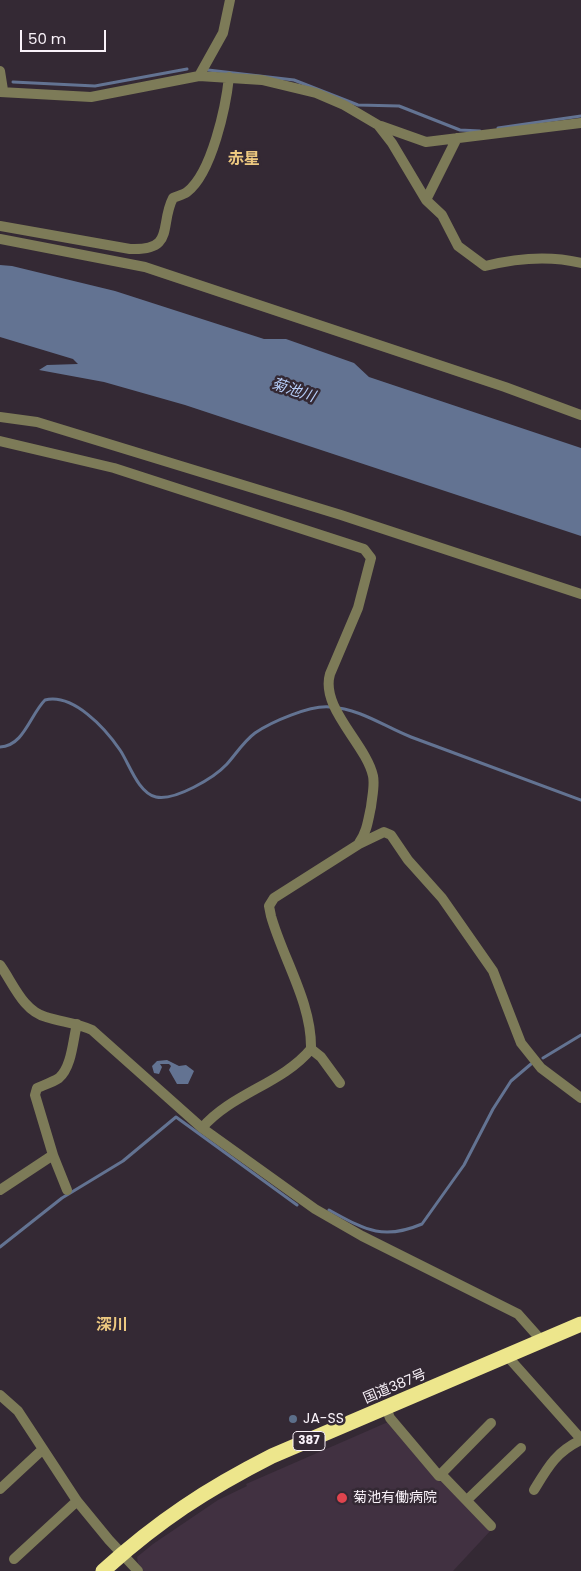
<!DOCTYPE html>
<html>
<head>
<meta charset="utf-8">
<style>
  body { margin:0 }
  #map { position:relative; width:581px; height:1571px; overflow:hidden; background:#342934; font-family:Poppins,sans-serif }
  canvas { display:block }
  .scale { position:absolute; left:20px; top:30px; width:86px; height:22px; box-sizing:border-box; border:2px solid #f9f2f9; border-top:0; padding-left:6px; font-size:15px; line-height:18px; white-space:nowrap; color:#f9f2f9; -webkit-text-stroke:4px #342934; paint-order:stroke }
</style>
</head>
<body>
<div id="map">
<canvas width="581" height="1571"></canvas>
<div class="scale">50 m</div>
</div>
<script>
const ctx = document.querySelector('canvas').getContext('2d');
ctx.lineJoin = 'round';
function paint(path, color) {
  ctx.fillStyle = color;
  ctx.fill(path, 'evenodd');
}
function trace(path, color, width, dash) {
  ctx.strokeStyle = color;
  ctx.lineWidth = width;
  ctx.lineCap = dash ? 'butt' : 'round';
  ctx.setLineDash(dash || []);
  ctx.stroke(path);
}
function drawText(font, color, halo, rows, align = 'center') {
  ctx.font = font + ' Poppins,"Noto Sans JP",sans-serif';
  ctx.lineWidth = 5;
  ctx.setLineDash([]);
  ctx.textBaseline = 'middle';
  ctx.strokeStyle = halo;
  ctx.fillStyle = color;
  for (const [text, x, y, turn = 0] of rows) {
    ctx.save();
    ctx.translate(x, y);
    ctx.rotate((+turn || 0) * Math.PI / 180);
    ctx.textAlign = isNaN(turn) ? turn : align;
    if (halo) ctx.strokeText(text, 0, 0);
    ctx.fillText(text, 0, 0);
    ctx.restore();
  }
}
paint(new Path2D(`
  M 388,1422 L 492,1529 L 453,1571 L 143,1571 L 138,1563 L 137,1557 L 153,1544 L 218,1500 L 247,1486 L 246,1484 Z`), '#413141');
paint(new Path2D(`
  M 0,265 L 12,266 L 115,291 L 264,339 L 286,339 L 354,363 L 369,377 L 581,448 L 581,536 L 185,405 L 104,382 L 39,370 L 47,365 L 78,364 L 73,359 L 0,337 Z
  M 167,1060 L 179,1066 L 186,1065 L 194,1071 L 188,1084 L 177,1084 L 169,1070 L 171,1066 L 169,1064 L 160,1064 L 162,1067 L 159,1074 L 154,1073 L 152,1066 L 157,1061 Z`), '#637392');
trace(new Path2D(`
  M 208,70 L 294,80 L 358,105 L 399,106 L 460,130 L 480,131
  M 13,82 L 95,86 L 187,69
  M 498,128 L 581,116
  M 0,747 C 24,746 30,715 45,700 C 73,693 105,728 120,750 C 129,763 138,793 156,797 C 175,801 214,778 227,764 C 236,754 244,741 255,733 C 271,722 310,705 330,707 C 361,709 383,726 411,737 L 581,800
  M 543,1058 L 581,1035
  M 329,1210 C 364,1229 382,1241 422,1224 L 464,1165 L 493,1109 L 511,1081 L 531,1064
  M 0,1247 L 62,1198 L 123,1161 L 176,1117 L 297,1205`), '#637392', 3);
trace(new Path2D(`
  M 0,71 L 3,90
  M 199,76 L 223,33 L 230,0
  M 0,92 L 91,97 L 199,76 L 262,80 L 316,93 L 344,105 L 378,125 L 392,143 L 426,200 L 442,215 L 458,246 L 485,266 C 517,258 549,255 581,263
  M 381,126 L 426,142 L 581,123
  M 426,200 L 457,138
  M 0,226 L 130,249 C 176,251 159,225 173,198 C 177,196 183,195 187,192 C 212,173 226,106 229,77
  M 0,239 L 145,267 L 505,387 L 581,415
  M 0,417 L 37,422 L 341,515 L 581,594
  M 0,441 L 114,468 L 364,549 L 371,558 L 358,608 L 330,674 C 320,708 366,744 373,776 C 375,785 372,797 371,807 C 368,820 367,832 359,843
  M 0,965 C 13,983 23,1011 46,1017 C 62,1022 77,1023 92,1030 L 202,1128 L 315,1209 L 362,1236 L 518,1314 L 542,1341
  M 311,1049 L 321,1057 L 340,1083
  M 202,1128 C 232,1093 282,1084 311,1049 C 312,1003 283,959 271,916 L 269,906 L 274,898 L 359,844 L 384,832 L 391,835 L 408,860 L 442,898 L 493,971 L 521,1043 L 541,1068 L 581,1098
  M 53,1155 L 67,1190
  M 0,1190 L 53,1155 L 35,1095 L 37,1088 C 44,1085 53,1082 59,1078 C 72,1067 73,1039 77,1024
  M 508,1357 L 581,1439
  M 0,1395 L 18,1411 L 77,1501 L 109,1540 L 138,1571
  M 386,1408 L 390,1418 L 439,1476 L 491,1423
  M 441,1474 L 491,1526
  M 0,1489 L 42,1450
  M 534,1490 C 548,1467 556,1452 581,1440
  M 467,1500 L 521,1448
  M 14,1559 L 77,1501`), '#7d7b58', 10);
trace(new Path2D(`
  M 103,1571 C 158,1521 207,1489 272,1456 L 581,1324`), '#ede68c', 15);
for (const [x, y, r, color] of [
  [293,1419,5,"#5c6f8a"],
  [342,1498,6,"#e0444e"]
]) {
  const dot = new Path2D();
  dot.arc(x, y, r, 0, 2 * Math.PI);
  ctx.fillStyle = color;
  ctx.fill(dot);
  trace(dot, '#342934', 2);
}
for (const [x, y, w] of [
  [309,1441,32]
]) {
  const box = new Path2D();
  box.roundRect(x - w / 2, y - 9.5, w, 19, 4);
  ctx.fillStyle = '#342934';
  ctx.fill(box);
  trace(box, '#f9f2f9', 1);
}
drawText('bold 12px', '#f9f2f9', null, [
  ["387",309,1441]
]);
drawText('14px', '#f9f2f9', '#342934', [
  ["国道387号",395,1387,-23]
]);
drawText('14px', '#f9f2f9', '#342934', [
  ["JA-SS",303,1419],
  ["菊池有働病院",353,1498]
], 'left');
drawText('italic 15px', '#b6cdf8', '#342934', [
  ["菊池川",293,391,18]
]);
drawText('bold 16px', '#edc980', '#342934', [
  ["赤星",244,160],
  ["深川",112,1326]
]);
</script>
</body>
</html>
